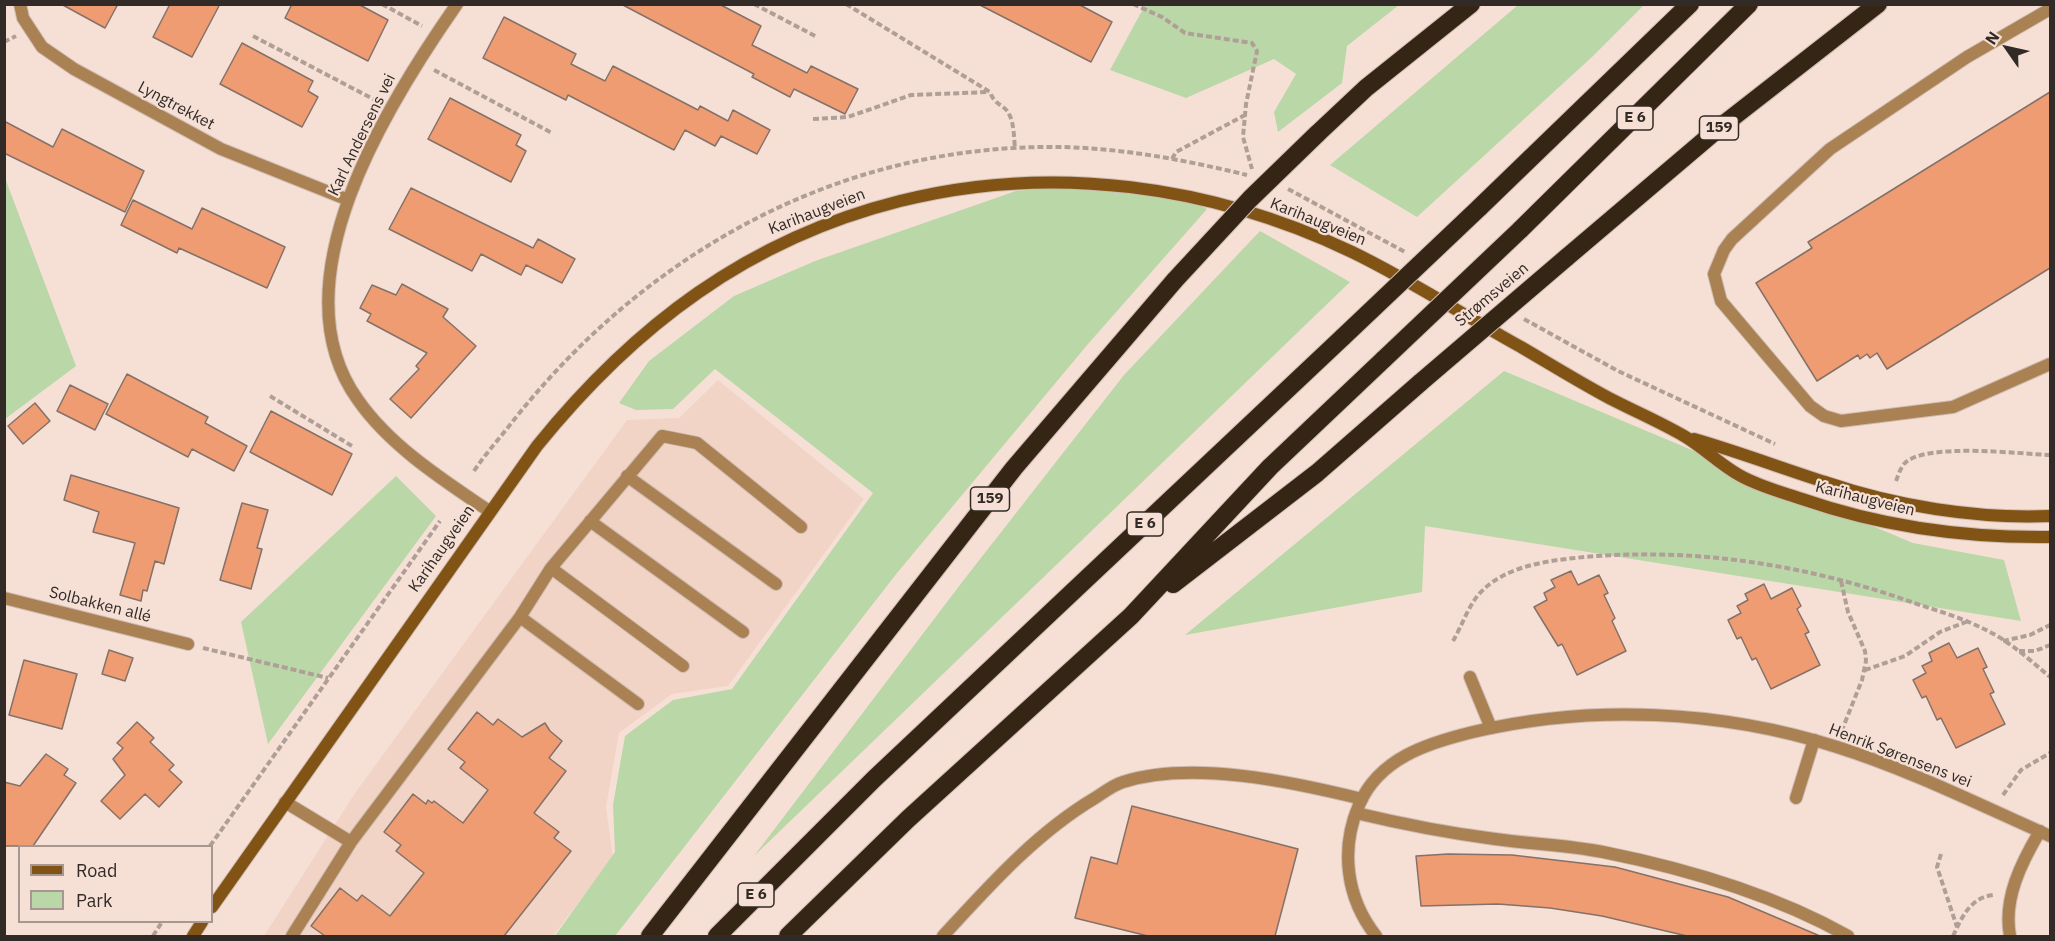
<!DOCTYPE html>
<html>
<head>
<meta charset="utf-8">
<style>
  body { margin:0 }
  #map { position:relative; width:2055px; height:941px; overflow:hidden; background:#f6e0d6; font-family:"IBM Plex Sans",sans-serif }
  canvas { display:block }
  .frame { position:absolute; inset:0; border:6px solid #322a26; pointer-events:none }
  .legend { position:absolute; left:18px; top:845px; width:195px; height:78px; box-sizing:border-box; background:#f6e0d6; border:2px solid #a89790; margin:0; padding:8px 10px; list-style:none; font-size:18px; color:#322a26 }
  .legend li { display:flex; align-items:center; gap:12px; height:30px }
  .legend b { width:30px; border:2px solid #a89790 }
  .north { position:absolute; left:1977px; top:18px; width:60px; height:60px; -webkit-text-stroke:4px #f6e0d6; paint-order:stroke; rotate:304deg; font-size:16px; font-weight:700; line-height:24px; text-align:center; color:#322a26 }
  .north::after { content:''; display:block; margin:auto; width:21px; height:27px; background:#322a26; clip-path:polygon(50% 0,100% 100%,50% 72%,0 100%) }
</style>
</head>
<body>
<div id="map">
<canvas width="2055" height="941"></canvas>
<div class="frame"></div>
<ul class="legend">
<li><b style="height:8px;background:#815415"></b>Road</li>
<li><b style="height:16px;background:#b9d7a7"></b>Park</li>
</ul>
<div class="north">N</div>
</div>
<script>
const ctx = document.querySelector('canvas').getContext('2d');
ctx.lineJoin = 'round';
function paint(path, color) {
  ctx.fillStyle = color;
  ctx.fill(path, 'evenodd');
}
function trace(path, color, width, dash) {
  ctx.strokeStyle = color;
  ctx.lineWidth = width;
  ctx.lineCap = dash ? 'butt' : 'round';
  ctx.setLineDash(dash || []);
  ctx.stroke(path);
}
function drawText(font, color, halo, rows, align = 'center') {
  ctx.font = font + ' "IBM Plex Sans",sans-serif';
  ctx.lineWidth = 4.5;
  ctx.setLineDash([]);
  ctx.textBaseline = 'middle';
  ctx.strokeStyle = halo;
  ctx.fillStyle = color;
  for (const [text, x, y, turn = 0] of rows) {
    ctx.save();
    ctx.translate(x, y);
    ctx.rotate((+turn || 0) * Math.PI / 180);
    ctx.textAlign = isNaN(turn) ? turn : align;
    if (halo) ctx.strokeText(text, 0, 0);
    ctx.fillText(text, 0, 0);
    ctx.restore();
  }
}
paint(new Path2D(`
  M 718,380 L 864,499 L 728,686 L 672,694 L 619,733 L 606,807 L 613,857 L 553,936 L 264,936 L 355,793 L 627,420 L 679,418 Z`), '#f1d4c6');
paint(new Path2D(`
  M 1145,5 L 1145,4 L 1399,5 L 1347,46 L 1342,83 L 1278,132 L 1274,112 L 1296,74 L 1274,59 L 1186,98 L 1110,70 Z
  M 1518,5 L 1644,5 L 1592,57 L 1417,217 L 1330,165 Z
  M 5,178 L 76,366 L 5,419 L 4,419 Z
  M 1095,182 L 1185,198 L 1207,209 L 1088,344 L 897,573 L 615,936 L 555,936 L 615,852 L 613,805 L 625,736 L 673,700 L 732,689 L 873,493 L 715,369 L 673,409 L 636,410 L 619,403 L 649,361 L 734,296 L 815,261 L 1016,191 Z
  M 1260,231 L 1350,282 L 754,856 L 966,577 L 1124,375 Z
  M 1504,371 L 1913,543 L 2004,560 L 2021,621 L 1425,526 L 1422,592 L 1185,635 Z
  M 396,476 L 436,516 L 268,744 L 241,622 Z`), '#b9d7a7');
const building = new Path2D(`
  M 61,4 L 118,4 L 105,28 Z
  M 170,4 L 220,4 L 192,57 L 153,37 Z
  M 292,4 L 358,4 L 388,20 L 368,61 L 285,18 Z
  M 621,4 L 719,4 L 761,26 L 752,45 L 807,73 L 811,66 L 858,89 L 845,114 L 794,89 L 790,97 L 752,77 L 754,74 Z
  M 978,4 L 1078,4 L 1112,22 L 1091,62 Z
  M 504,17 L 576,54 L 571,64 L 605,81 L 613,66 L 698,110 L 700,106 L 728,121 L 733,110 L 770,130 L 757,154 L 721,136 L 715,146 L 685,130 L 674,150 L 568,95 L 566,100 L 483,58 Z
  M 242,43 L 313,81 L 308,91 L 318,97 L 302,127 L 220,84 Z
  M 2050,92 L 2050,268 L 1887,369 L 1877,353 L 1870,358 L 1867,354 L 1860,359 L 1858,355 L 1817,381 L 1756,283 L 1812,248 L 1808,242 Z
  M 450,98 L 521,135 L 516,145 L 526,151 L 511,182 L 428,139 Z
  M 4,121 L 53,147 L 62,129 L 144,171 L 125,212 L 4,153 Z
  M 411,188 L 533,248 L 538,239 L 575,259 L 562,283 L 526,265 L 521,275 L 481,254 L 472,271 L 389,229 Z
  M 133,200 L 192,229 L 202,208 L 285,247 L 267,288 L 179,248 L 177,253 L 121,225 Z
  M 402,284 L 448,309 L 443,317 L 476,346 L 411,418 L 390,399 L 419,369 L 416,366 L 427,353 L 367,321 L 371,314 L 360,308 L 372,285 L 396,295 Z
  M 127,374 L 208,417 L 205,423 L 247,446 L 234,471 L 192,449 L 188,457 L 106,414 Z
  M 70,385 L 108,404 L 95,430 L 57,411 Z
  M 35,403 L 50,421 L 23,444 L 8,426 Z
  M 271,411 L 352,454 L 332,495 L 250,452 Z
  M 71,475 L 179,508 L 164,564 L 155,561 L 147,591 L 143,590 L 141,601 L 120,595 L 135,543 L 93,532 L 99,512 L 64,500 Z
  M 242,503 L 268,510 L 257,548 L 262,549 L 251,589 L 220,580 Z
  M 1571,571 L 1578,585 L 1599,575 L 1608,593 L 1604,595 L 1615,618 L 1612,621 L 1626,651 L 1577,675 L 1562,644 L 1558,646 L 1534,607 L 1547,600 L 1544,593 L 1555,587 L 1551,580 Z
  M 1764,584 L 1771,599 L 1792,588 L 1801,606 L 1797,609 L 1809,632 L 1805,634 L 1820,665 L 1771,689 L 1756,658 L 1752,660 L 1741,637 L 1737,639 L 1728,620 L 1741,613 L 1737,606 L 1748,600 L 1745,594 Z
  M 1949,643 L 1957,658 L 1978,648 L 1987,667 L 1983,669 L 1994,692 L 1990,694 L 2005,724 L 1956,748 L 1941,718 L 1937,720 L 1926,696 L 1922,698 L 1913,680 L 1926,673 L 1922,666 L 1932,661 L 1929,653 Z
  M 109,650 L 133,658 L 125,681 L 102,674 Z
  M 24,660 L 77,674 L 62,729 L 9,715 Z
  M 477,712 L 493,725 L 498,719 L 522,737 L 545,723 L 550,731 L 562,741 L 549,758 L 566,771 L 534,813 L 559,832 L 554,838 L 571,851 L 504,936 L 325,936 L 311,926 L 340,888 L 357,901 L 362,895 L 390,916 L 424,873 L 396,851 L 401,845 L 384,832 L 413,794 L 426,804 L 428,800 L 432,803 L 434,801 L 463,823 L 488,790 L 460,768 L 465,762 L 448,749 Z
  M 137,722 L 154,738 L 150,742 L 174,765 L 169,770 L 182,782 L 159,807 L 145,794 L 120,819 L 101,801 L 125,775 L 113,759 L 123,748 L 117,743 Z
  M 46,754 L 68,769 L 64,775 L 76,783 L 33,846 L 4,846 L 4,782 L 20,786 Z
  M 1132,806 L 1298,849 L 1275,936 L 1148,936 L 1075,918 L 1091,857 L 1117,864 Z
  M 1448,854 L 1512,855 L 1615,867 L 1728,897 L 1820,936 L 1687,936 L 1602,916 L 1550,908 L 1498,904 L 1421,906 L 1416,856 Z`);
paint(building, '#f09c72');
trace(building, '#847168', 1.5);
const lane = new Path2D(`
  M 2050,9 L 1967,57 L 1830,149 L 1732,239 L 1724,250 L 1714,274 L 1721,301 L 1810,406 L 1824,416 L 1841,421 L 1953,407 L 2050,364
  M 627,476 L 776,584
  M 590,521 L 743,632
  M 551,568 L 683,666
  M 520,617 L 638,704
  M 1470,677 L 1491,728
  M 1796,798 L 1814,740
  M 285,802 L 351,842
  M 1356,813 C 1402,824 1448,833 1495,839 C 1531,844 1568,845 1603,852 C 1688,869 1773,894 1848,936
  M 292,936 L 351,842 L 520,617 L 551,568 L 662,436 L 697,443 L 801,527
  M 943,936 C 989,886 1036,833 1095,798 C 1103,793 1113,785 1123,782 C 1192,760 1293,782 1362,799`);
const street = new Path2D(`
  M 20,4 L 23,18 L 42,47 L 74,69 L 221,149 L 346,199
  M 457,4 C 388,103 274,283 358,400 C 390,446 443,480 489,511
  M 4,598 L 188,644
  M 1376,936 C 1346,898 1340,849 1359,805 C 1379,758 1428,743 1473,732 C 1591,704 1721,710 1837,747 C 1910,770 1980,805 2050,836
  M 2010,936 C 2003,899 2021,863 2040,831`);
const secondary = new Path2D(`
  M 1694,439 C 1739,452 1781,468 1825,482 C 1895,506 1976,519 2050,516
  M 212,907 L 537,446 C 634,326 748,239 900,201 C 1051,163 1212,185 1352,252 C 1410,280 1465,316 1521,347 C 1550,364 1579,382 1609,398 C 1634,411 1660,422 1684,436 C 1703,447 1719,464 1739,475 C 1758,486 1781,492 1802,499 C 1883,527 1965,538 2050,537
  M 193,936 L 202,922`);
const highway = new Path2D(`
  M 1317,134 L 1366,88 L 1471,4
  M 1479,208 L 1690,4
  M 1520,230 L 1749,4
  M 1566,258 L 1719,128 L 1878,4
  M 1173,584 L 1317,473 L 1421,382
  M 650,936 L 1014,468 L 1175,280
  M 717,936 L 874,779 L 1343,337
  M 788,936 L 908,819 L 1131,616 L 1270,467 L 1384,359`);
trace(lane, '#cfbcb3', 14);
trace(street, '#cfbcb3', 14);
trace(secondary, '#cfbcb3', 14);
trace(highway, '#cfbcb3', 20);
trace(new Path2D(`
  M 382,4 L 422,26
  M 754,4 L 817,37
  M 846,4 L 990,92 C 995,106 1004,104 1009,114 C 1014,123 1014,138 1015,149
  M 1133,4 L 1162,17 L 1185,33 L 1252,43 L 1257,51 L 1246,104 L 1243,137 L 1252,169
  M 253,36 L 375,100
  M 4,42 L 16,36
  M 434,70 L 552,133
  M 813,119 L 848,117 L 911,95 L 989,92
  M 1172,159 L 1176,152 L 1245,115
  M 1288,189 L 1405,252
  M 1524,319 L 1618,371 L 1775,444
  M 270,396 L 352,446
  M 474,471 C 486,453 500,438 513,421 C 647,252 840,144 1059,147 C 1122,148 1185,160 1247,175
  M 1896,481 C 1898,476 1900,469 1904,464 C 1923,442 2021,454 2050,455
  M 1841,581 L 1848,612 L 1865,651 L 1866,661 L 1862,680 L 1842,730
  M 1453,641 C 1462,626 1470,601 1483,590 C 1508,565 1552,560 1585,557 C 1699,547 1813,566 1920,605 C 1942,612 1964,619 1984,629 C 2008,640 2030,660 2050,677
  M 2003,641 L 2030,635 L 2050,625
  M 203,648 L 328,678
  M 2019,651 L 2035,651 L 2050,645
  M 1865,670 L 1905,656 L 1940,632 L 1966,622
  M 2003,795 L 2021,770 L 2050,753
  M 210,846 L 440,521
  M 1941,854 L 1937,867 L 1957,927
  M 153,936 L 162,922
  M 1953,936 C 1962,917 1970,898 1993,895`), '#b09f97', 4, [6, 3]);
trace(lane, '#a98153', 12);
trace(street, '#a98153', 12);
trace(secondary, '#815415', 12);
trace(highway, '#342515', 18);
const highwayBridge = new Path2D(`
  M 1175,280 L 1250,199 L 1317,134
  M 1343,337 L 1479,208
  M 1384,359 L 1520,230
  M 1421,382 L 1566,258`);
trace(highwayBridge, '#cfbcb3', 20, []);
trace(highwayBridge, '#342515', 18);
for (const [x, y, w] of [
  [1635,118,36],
  [1719,128,39],
  [990,499,39],
  [1145,524,36],
  [756,895,36]
]) {
  const box = new Path2D();
  box.roundRect(x - w / 2, y - 12, w, 24, 4.5);
  ctx.fillStyle = '#f6e0d6';
  ctx.fill(box);
  trace(box, '#322a26', 1.5);
}
drawText('bold 15px', '#322a26', null, [
  ["E 6",1635,118],
  ["159",1719,128],
  ["159",990,499],
  ["E 6",1145,524],
  ["E 6",756,895]
]);
drawText('16px', '#322a26', '#f6e0d6', [
  ["Lyngtrekket",176,106,28],
  ["Karl Andersens vei",362,135,-64],
  ["Karihaugveien",817,212,-21],
  ["Karihaugveien",1318,222,22],
  ["Strømsveien",1492,295,-40],
  ["Karihaugveien",1865,499,14],
  ["Karihaugveien",442,549,-55],
  ["Solbakken allé",100,605,14],
  ["Henrik Sørensens vei",1900,756,21]
]);
</script>
</body>
</html>
